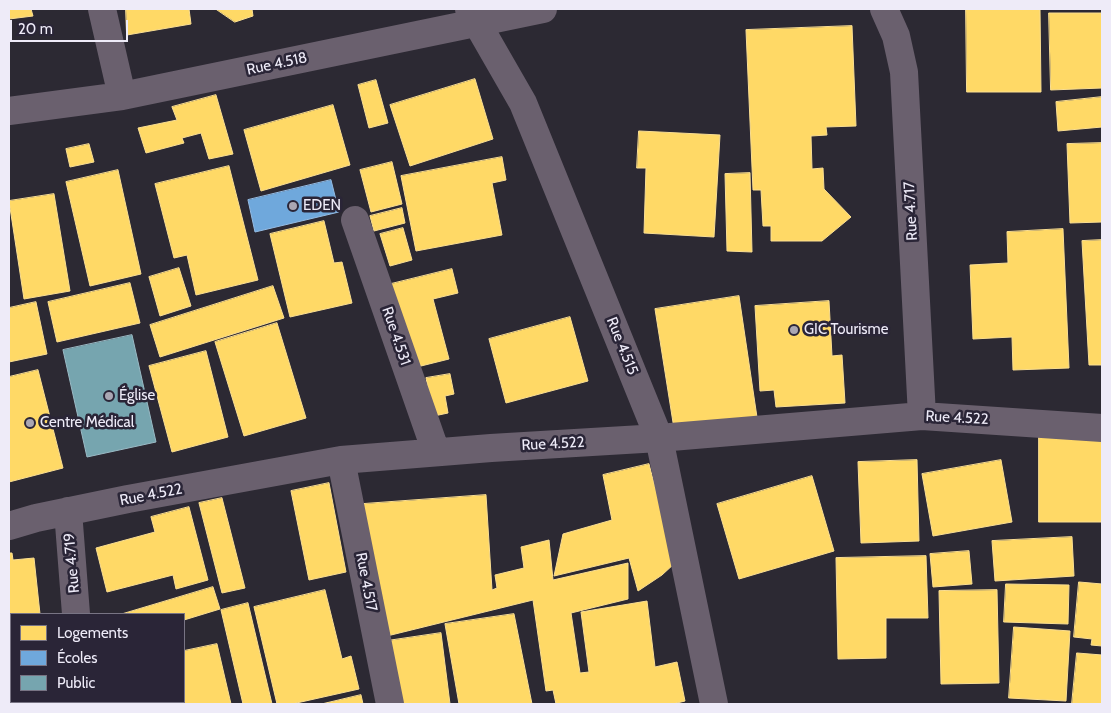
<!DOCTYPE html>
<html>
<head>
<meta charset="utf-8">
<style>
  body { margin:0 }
  #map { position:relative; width:1111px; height:713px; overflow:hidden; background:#2c2933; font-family:Cabin,sans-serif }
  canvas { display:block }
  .frame { position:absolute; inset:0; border:10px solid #eeebf8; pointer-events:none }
  .legend { position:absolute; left:10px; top:613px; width:175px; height:90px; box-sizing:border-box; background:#2a2537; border:1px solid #787484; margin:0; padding:6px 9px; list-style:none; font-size:15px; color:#eeebf8 }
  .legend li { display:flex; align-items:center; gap:10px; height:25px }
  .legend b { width:25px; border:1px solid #787484 }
  .scale { position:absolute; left:10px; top:20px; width:118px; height:22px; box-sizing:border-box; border:2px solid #eeebf8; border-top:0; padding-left:6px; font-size:15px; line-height:18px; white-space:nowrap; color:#eeebf8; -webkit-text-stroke:4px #2a2537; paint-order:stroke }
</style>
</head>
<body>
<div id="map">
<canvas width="1111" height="713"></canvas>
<div class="frame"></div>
<ul class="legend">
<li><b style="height:14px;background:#ffd966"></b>Logements</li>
<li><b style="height:14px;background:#6fa8dc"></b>Écoles</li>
<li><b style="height:14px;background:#76a5af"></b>Public</li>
</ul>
<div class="scale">20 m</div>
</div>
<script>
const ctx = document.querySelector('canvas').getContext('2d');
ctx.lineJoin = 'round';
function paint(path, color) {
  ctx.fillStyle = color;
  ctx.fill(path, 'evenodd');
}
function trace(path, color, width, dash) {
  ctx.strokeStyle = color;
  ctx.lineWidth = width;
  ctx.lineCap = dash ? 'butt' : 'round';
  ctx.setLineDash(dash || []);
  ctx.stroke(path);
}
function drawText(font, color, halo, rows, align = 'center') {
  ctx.font = font + ' Cabin,sans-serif';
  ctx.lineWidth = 5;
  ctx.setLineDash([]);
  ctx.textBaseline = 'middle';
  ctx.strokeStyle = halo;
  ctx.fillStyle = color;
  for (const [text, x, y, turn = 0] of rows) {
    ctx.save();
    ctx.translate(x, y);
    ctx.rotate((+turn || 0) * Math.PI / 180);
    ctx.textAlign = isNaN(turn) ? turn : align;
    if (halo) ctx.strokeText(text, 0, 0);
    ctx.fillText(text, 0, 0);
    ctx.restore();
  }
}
const homes = new Path2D(`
  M 9,9 L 31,9 L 33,16 L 9,19 Z
  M 126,9 L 189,9 L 191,24 L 127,35 Z
  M 216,9 L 252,9 L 253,16 L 235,22 Z
  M 966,9 L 1040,9 L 1041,92 L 967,92 Z
  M 1049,13 L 1102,13 L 1102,88 L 1051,90 Z
  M 852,26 L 856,126 L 826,127 L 827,135 L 811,136 L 812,169 L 823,168 L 824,189 L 851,217 L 822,241 L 771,241 L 771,226 L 763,226 L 761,190 L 753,190 L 746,30 Z
  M 475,79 L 493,139 L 410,166 L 390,105 Z
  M 376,80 L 388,123 L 369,128 L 358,85 Z
  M 216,95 L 233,154 L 209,159 L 201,133 L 182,138 L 184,143 L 146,153 L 138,128 L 177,120 L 172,107 Z
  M 1102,97 L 1102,127 L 1058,131 L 1056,102 Z
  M 333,105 L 350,165 L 261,191 L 244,130 Z
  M 639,131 L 720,135 L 714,237 L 644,233 L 646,168 L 637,168 Z
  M 1102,143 L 1102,222 L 1070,223 L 1067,144 Z
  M 89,144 L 94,162 L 70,167 L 66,149 Z
  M 502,157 L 506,180 L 492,183 L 502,235 L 416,251 L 401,176 Z
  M 392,162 L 402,204 L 371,212 L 360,170 Z
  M 229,166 L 258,280 L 196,295 L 187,255 L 174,258 L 155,184 Z
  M 118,170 L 141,274 L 90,286 L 66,182 Z
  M 750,173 L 752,252 L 727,251 L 725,174 Z
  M 54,194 L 70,291 L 24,299 L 9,201 Z
  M 402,208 L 405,223 L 374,231 L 370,216 Z
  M 324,221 L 334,263 L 342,262 L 352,303 L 290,317 L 270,234 Z
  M 403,228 L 412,260 L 390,266 L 380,234 Z
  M 1063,229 L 1069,368 L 1013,370 L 1012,337 L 973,339 L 970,265 L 1008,263 L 1007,232 Z
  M 1102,240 L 1102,365 L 1089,365 L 1082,241 Z
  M 179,268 L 191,306 L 160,316 L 149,277 Z
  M 452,269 L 458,293 L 433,299 L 449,359 L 413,368 L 391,284 Z
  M 130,283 L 140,323 L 57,342 L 48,302 Z
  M 273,286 L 284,318 L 160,357 L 150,325 Z
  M 739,296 L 758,424 L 675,435 L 655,309 Z
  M 829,301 L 832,356 L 842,355 L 845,403 L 776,407 L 774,390 L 760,391 L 755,306 Z
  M 36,302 L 47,354 L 9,362 L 9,308 Z
  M 570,317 L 588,381 L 506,403 L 489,339 Z
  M 277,323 L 306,418 L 244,436 L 215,342 Z
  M 206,351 L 228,437 L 172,452 L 149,366 Z
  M 38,370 L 63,468 L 9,482 L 9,377 Z
  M 450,374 L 454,394 L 445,396 L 448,413 L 434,416 L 426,378 Z
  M 1039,434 L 1102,434 L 1102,522 L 1039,522 Z
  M 917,460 L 919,541 L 861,543 L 858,462 Z
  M 1001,460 L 1012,522 L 933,536 L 922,474 Z
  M 649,464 L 675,563 L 662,575 L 638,591 L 629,558 L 554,576 L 563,534 L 612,520 L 603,475 Z
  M 812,476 L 834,551 L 739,579 L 717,504 Z
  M 329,483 L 346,572 L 309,580 L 291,491 Z
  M 486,495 L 492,590 L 497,588 L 495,575 L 524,568 L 521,547 L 549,540 L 553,580 L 628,563 L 628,599 L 571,613 L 580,673 L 589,672 L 581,612 L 647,601 L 655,667 L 677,662 L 685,701 L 673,704 L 556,704 L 553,690 L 546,691 L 533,600 L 387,636 L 363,504 Z
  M 222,498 L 245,588 L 222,593 L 199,503 Z
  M 189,507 L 208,580 L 176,589 L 173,575 L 107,592 L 96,548 L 155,532 L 151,517 Z
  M 1072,537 L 1074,576 L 995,581 L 992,541 Z
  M 969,551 L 972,584 L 933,587 L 930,554 Z
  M 9,553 L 12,553 L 13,560 L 34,558 L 40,614 L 11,614 L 11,687 L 9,687 Z
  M 926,556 L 928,618 L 886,618 L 886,658 L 838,659 L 836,558 Z
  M 1079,582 L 1102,584 L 1102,646 L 1091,645 L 1092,639 L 1074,637 Z
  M 1006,584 L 1069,585 L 1068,624 L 1004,622 Z
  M 213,587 L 220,609 L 184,620 L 184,614 L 122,614 Z
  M 325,590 L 342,659 L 351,656 L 359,689 L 292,704 L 277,704 L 254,607 Z
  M 997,590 L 999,683 L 941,684 L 939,591 Z
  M 248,603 L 272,704 L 243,704 L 221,610 Z
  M 514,614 L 532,704 L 459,704 L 445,624 Z
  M 1014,627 L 1070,631 L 1066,701 L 1009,698 Z
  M 441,633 L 450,704 L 388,704 L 380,642 Z
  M 217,644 L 231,704 L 135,704 L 134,702 L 184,702 L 184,651 Z
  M 1077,653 L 1102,655 L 1102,704 L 1072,704 Z
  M 9,690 L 11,690 L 11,702 L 50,702 L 50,704 L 9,704 Z
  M 361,695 L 363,704 L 322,704 Z`);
paint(homes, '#ffd966');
trace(homes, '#fade92', 1);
const schools = new Path2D(`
  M 331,180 L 339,212 L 255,232 L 248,200 Z`);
paint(schools, '#6fa8dc');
trace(schools, '#95bce4', 1);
const public = new Path2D(`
  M 132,335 L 156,442 L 87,457 L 63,350 Z`);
paint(public, '#76a5af');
trace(public, '#9abac5', 1);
trace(new Path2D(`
  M 102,9 L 122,96
  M 469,9 L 523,103 L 659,438 L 714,704
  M 884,9 L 896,36 L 904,72 L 922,416
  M 9,111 L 122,96 L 543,9
  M 355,220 L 436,452
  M 341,460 L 390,704
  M 68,511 L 76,614
  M 9,526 L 36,518 L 128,499 L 341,460 L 491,448 L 659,438 L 922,416 L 1102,428
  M 83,702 L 83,704`), '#6a606e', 28);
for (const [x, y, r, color] of [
  [293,206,5,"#aaa7b3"],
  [794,330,5,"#aaa7b3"],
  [109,396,5,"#aaa7b3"],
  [30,423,5,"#aaa7b3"]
]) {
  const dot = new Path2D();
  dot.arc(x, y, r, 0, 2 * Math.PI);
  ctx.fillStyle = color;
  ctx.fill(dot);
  trace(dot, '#2a2537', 2);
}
drawText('15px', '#eeebf8', '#2a2537', [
  ["Rue 4.518",277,64,-12],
  ["Rue 4.717",911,211,-93],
  ["Rue 4.531",396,336,71],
  ["Rue 4.515",622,346,68],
  ["Rue 4.522",957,418,3],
  ["Rue 4.522",553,444,-3],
  ["Rue 4.522",151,495,-11],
  ["Rue 4.719",72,563,-95],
  ["Rue 4.517",366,582,79]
]);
drawText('15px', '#eeebf8', '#2a2537', [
  ["EDEN",303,206],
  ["GIC Tourisme",804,330],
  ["Église",119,396],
  ["Centre Médical",40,423]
], 'left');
</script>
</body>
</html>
